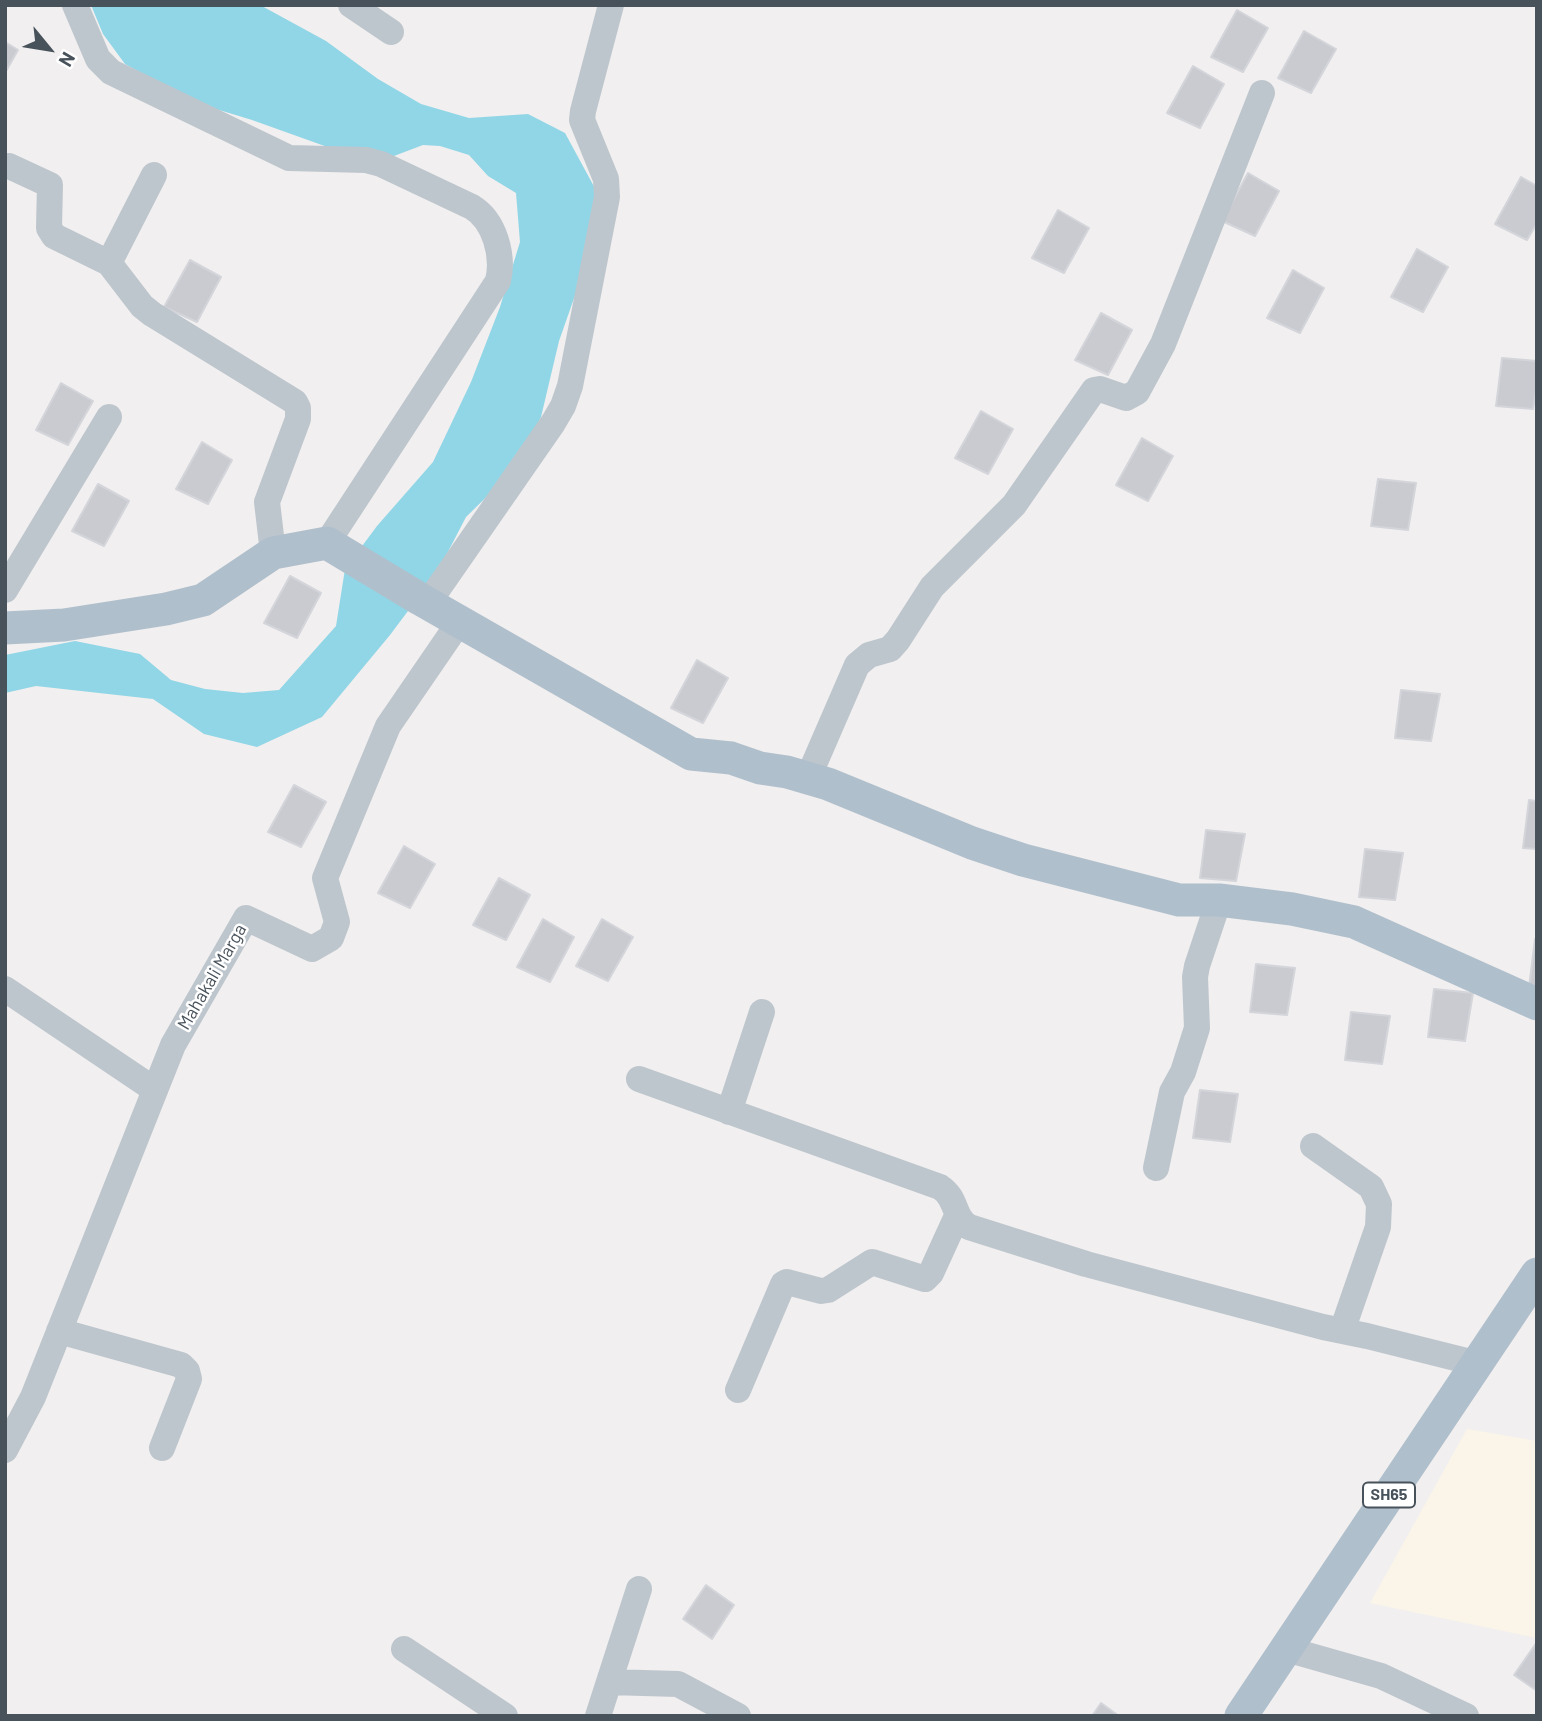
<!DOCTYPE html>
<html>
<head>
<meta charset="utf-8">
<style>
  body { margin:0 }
  #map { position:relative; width:1542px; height:1721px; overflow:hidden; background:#f1efef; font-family:Barlow,sans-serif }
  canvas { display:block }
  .frame { position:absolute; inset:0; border:7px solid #48525b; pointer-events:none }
  .north { position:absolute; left:14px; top:14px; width:70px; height:70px; -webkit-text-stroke:5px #fff; paint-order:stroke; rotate:120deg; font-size:19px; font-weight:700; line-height:28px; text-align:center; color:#48525b }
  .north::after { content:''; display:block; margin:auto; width:24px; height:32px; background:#48525b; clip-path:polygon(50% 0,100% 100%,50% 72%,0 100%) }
</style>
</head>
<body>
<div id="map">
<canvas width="1542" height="1721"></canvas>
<div class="frame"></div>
<div class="north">N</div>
</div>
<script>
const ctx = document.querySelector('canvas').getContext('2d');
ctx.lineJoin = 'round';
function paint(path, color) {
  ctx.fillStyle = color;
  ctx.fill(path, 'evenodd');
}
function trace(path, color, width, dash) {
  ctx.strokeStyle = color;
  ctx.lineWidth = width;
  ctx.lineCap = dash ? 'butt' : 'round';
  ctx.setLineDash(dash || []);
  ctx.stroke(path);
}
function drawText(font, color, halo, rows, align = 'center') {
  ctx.font = font + ' Barlow,sans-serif';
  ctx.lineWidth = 5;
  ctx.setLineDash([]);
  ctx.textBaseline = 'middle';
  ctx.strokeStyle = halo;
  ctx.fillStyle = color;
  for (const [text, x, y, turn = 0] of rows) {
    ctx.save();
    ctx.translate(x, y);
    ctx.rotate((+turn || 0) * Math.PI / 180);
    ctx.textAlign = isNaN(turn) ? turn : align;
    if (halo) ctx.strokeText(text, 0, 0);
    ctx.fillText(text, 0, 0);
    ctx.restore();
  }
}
paint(new Path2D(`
  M 1467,1429 L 1537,1441 L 1537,1638 L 1370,1603 Z`), '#fbf5e9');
paint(new Path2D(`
  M 91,5 L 260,5 L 326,41 L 378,79 L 421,104 L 469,118 L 528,114 L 565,133 L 597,192 L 585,267 L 559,341 L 541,417 L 518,466 L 466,517 L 438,571 L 390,635 L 322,717 L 257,747 L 204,734 L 153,699 L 36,686 L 5,693 L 5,655 L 75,641 L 140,654 L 171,680 L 205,689 L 243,693 L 279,690 L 336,626 L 345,569 L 377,526 L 433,462 L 471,382 L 500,307 L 520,242 L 516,193 L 488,176 L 469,155 L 440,146 L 423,145 L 386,159 L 347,154 L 252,120 L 193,102 L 125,64 L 103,34 Z`), '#90d6e6');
const building = new Path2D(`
  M 1237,10 L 1268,28 L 1243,72 L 1211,57 Z
  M 1304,31 L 1336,49 L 1311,93 L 1278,78 Z
  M 5,42 L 18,50 L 5,73 Z
  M 1193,66 L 1224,84 L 1200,128 L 1167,113 Z
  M 1248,173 L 1279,191 L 1255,236 L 1222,221 Z
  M 1521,177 L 1537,186 L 1537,223 L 1527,240 L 1495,224 Z
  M 1058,210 L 1089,228 L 1064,273 L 1032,258 Z
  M 1417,249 L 1448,267 L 1423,312 L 1391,297 Z
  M 190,260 L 221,277 L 197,322 L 164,307 Z
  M 1293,270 L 1324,288 L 1300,333 L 1267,318 Z
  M 1101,313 L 1132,330 L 1108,375 L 1075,360 Z
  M 1502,358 L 1537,361 L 1537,386 L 1533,409 L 1496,406 Z
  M 61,383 L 93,401 L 68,445 L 36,430 Z
  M 981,411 L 1013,429 L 988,474 L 955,458 Z
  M 1142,438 L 1173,456 L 1148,501 L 1116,485 Z
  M 202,442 L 232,460 L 208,504 L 176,489 Z
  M 1378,479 L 1416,483 L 1408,530 L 1371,526 Z
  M 98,484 L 129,501 L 104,546 L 72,531 Z
  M 290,576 L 321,593 L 297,638 L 264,623 Z
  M 697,660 L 728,678 L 703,723 L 671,708 Z
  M 1401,690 L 1440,694 L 1431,741 L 1395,738 Z
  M 294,785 L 326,802 L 301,847 L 268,832 Z
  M 1529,800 L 1537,801 L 1537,849 L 1523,848 Z
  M 1206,830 L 1245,834 L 1236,881 L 1200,878 Z
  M 404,846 L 435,864 L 410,908 L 378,893 Z
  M 1365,849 L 1403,853 L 1395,900 L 1359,897 Z
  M 499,878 L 530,895 L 506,940 L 473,925 Z
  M 543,919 L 574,937 L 550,982 L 517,967 Z
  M 602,919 L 633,937 L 608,981 L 576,966 Z
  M 1535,939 L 1537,940 L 1537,988 L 1529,987 Z
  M 1256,964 L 1295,968 L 1287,1015 L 1250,1012 Z
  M 1434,989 L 1473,993 L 1465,1041 L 1428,1037 Z
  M 1351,1012 L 1390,1016 L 1382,1064 L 1345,1060 Z
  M 1200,1090 L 1238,1094 L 1230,1142 L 1193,1138 Z
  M 706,1585 L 734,1605 L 712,1639 L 683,1619 Z
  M 1537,1642 L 1537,1691 L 1514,1675 Z
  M 1101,1703 L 1119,1716 L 1092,1716 Z`);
paint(building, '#c9cbd1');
trace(building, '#d3d5da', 2);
trace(new Path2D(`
  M 75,5 L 98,59 L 111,72 L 289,158 L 366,160 L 381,164 L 472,207 C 495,221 504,256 498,281 L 327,543
  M 351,5 L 391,32
  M 9,166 L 50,185 L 49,228 L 54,236 L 109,263 L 142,306 L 152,314 L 295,402 L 298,408 L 298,419 L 267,502 L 273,553
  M 109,263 L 154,175
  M 5,590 L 109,417
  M 428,603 L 553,423 L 563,406 L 570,386 L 607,197 L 606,179 L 582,120 L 583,111 L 611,5
  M 808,778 L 857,665 L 869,655 L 890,649 L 898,640 L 932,587 L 1014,505 L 1094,390 L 1100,389 L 1126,398 L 1137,392 L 1163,344 L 1262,93
  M 5,989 L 155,1090
  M 639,1079 L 940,1187 C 958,1199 952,1216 969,1227 L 1086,1264 L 1323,1327 L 1367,1336 L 1475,1363
  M 729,1112 L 762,1012
  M 1313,1146 L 1371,1187 L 1379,1204 L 1378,1227 L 1342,1331
  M 1156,1168 L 1172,1092 L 1183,1072 L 1197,1028 L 1195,977 L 1197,966 L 1219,900
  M 59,1331 L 181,1365 L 187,1371 L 189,1379 L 162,1448
  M 738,1390 L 783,1284 L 787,1282 L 821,1291 L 828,1290 L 872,1262 L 925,1279 L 931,1273 L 957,1216
  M 5,1450 L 33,1397 L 173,1045 L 246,918 L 312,949 L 331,938 L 337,922 L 325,878 L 388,726 L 460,621
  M 404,1649 L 505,1716
  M 1286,1649 L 1381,1676 L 1466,1716
  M 609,1682 L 678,1684 L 738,1716
  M 598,1716 L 639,1589`), '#bec6cd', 26);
trace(new Path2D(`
  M 5,628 L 64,625 L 166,609 L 203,600 L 273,553 L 327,543 L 420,599 L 691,754 L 731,758 L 760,768 L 787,772 L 828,784 L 972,843 L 1023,860 L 1179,900 L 1219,900 L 1292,909 L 1354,922 L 1537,1004
  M 1241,1716 L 1537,1274`), '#b0bfcc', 33);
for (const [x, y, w] of [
  [1389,1495,52]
]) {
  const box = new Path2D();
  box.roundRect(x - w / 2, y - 12.5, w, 25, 5);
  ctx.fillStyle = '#fff';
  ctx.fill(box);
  trace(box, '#48525b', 2);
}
drawText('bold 16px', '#48525b', null, [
  ["SH65",1389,1495]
]);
drawText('18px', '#48525b', '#fff', [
  ["Mahakali Marga",212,977,-60]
]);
</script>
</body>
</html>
